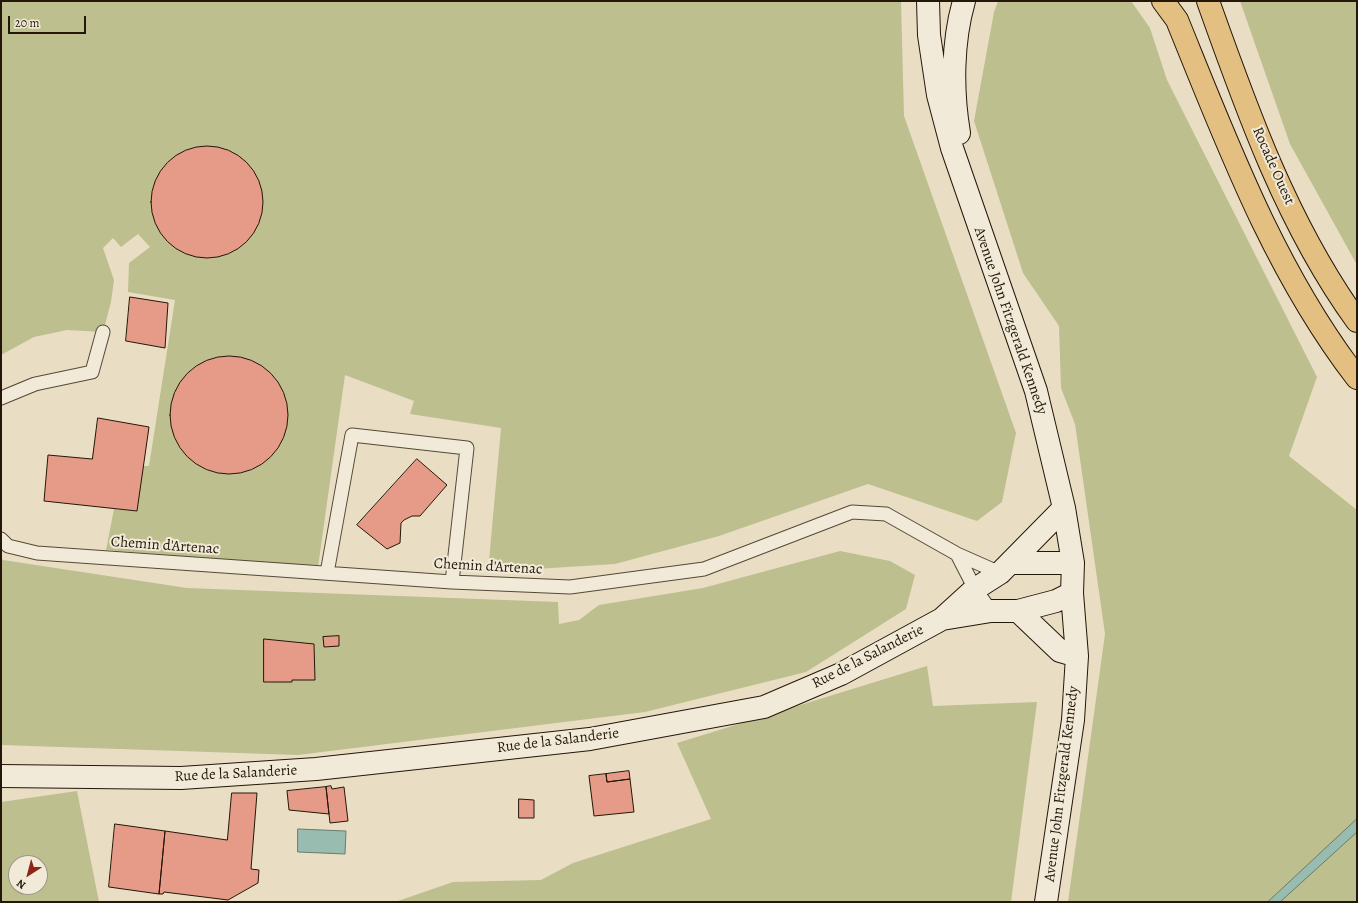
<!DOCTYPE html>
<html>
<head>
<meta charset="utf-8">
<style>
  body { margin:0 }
  #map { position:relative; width:1358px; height:903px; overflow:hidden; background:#e9dec3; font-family:Alegreya,serif }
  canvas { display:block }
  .frame { position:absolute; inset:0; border:2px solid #241608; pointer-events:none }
  .north { position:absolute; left:8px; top:855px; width:40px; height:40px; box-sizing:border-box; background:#f1ead8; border:1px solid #9f9585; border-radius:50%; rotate:216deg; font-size:11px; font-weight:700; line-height:16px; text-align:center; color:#241608 }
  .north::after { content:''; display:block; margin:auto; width:14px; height:18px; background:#8f2418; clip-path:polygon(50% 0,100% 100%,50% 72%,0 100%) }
  .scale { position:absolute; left:8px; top:16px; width:78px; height:18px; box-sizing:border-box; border:2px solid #241608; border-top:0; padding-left:5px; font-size:12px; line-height:14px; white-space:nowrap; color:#241608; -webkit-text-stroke:3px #f1ead8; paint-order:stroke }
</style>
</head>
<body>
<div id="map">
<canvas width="1358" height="903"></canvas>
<div class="frame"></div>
<div class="north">N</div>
<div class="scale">20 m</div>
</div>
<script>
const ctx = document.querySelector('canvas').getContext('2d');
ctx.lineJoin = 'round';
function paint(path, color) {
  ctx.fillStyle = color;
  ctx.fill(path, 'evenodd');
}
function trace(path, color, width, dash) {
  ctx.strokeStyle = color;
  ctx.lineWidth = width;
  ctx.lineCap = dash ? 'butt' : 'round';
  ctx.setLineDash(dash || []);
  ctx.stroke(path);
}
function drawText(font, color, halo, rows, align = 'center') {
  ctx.font = font + ' Alegreya,serif';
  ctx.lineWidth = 4;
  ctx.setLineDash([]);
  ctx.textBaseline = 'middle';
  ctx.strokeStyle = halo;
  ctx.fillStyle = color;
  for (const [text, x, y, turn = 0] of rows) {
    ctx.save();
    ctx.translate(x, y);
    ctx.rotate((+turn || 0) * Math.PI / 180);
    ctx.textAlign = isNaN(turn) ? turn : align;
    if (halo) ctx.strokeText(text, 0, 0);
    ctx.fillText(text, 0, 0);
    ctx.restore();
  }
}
paint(new Path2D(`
  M 1,1 L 901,1 L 904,116 L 1016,433 L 1002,502 L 977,521 L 868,484 L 719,536 L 615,564 L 488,572 L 501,428 L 410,414 L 414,401 L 345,375 L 318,567 L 106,550 L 114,509 L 137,511 L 143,466 L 149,466 L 175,300 L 128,292 L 129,263 L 150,247 L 138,234 L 121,247 L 113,238 L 103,248 L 114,280 L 111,302 L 103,332 L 67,330 L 34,337 L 1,355 Z
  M 998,1 L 1131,1 L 1150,28 L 1167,80 L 1317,377 L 1289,456 L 1357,510 L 1357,902 L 1068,902 L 1105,634 L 1075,424 L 1061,388 L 1059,326 L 1023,273 L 974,121 L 994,12 Z
  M 1240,1 L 1357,1 L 1357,265 L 1290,144 Z
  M 840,551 L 890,561 L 915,575 L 906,609 L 806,672 L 645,712 L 298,755 L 1,745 L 1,558 L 3,560 L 187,588 L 558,602 L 559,624 L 579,620 L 599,605 L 703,588 Z
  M 927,666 L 933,706 L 1037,702 L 1011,902 L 395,902 L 453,882 L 541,880 L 573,863 L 711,819 L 677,743 Z
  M 77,791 L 99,902 L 1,902 L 1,802 ZM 16,863 L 40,863 L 40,887 L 16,887 Z`), '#bdbf8f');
const water = new Path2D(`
  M 1357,819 L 1357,832 L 1280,902 L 1268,902 Z
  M 298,829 L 346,831 L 345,854 L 298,852 Z`);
paint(water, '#98bcb0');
trace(water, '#6a7a6d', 1);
const building = new Path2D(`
  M151 202a56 56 0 1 1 112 0a56 56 0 1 1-112 0Z
  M 130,297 L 168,303 L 165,348 L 126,341 Z
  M170 415a59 59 0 1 1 118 0a59 59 0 1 1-118 0Z
  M 98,418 L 149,427 L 137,511 L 44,501 L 48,455 L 92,459 Z
  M 417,459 L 447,485 L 420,516 L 412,516 L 404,520 L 401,523 L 400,543 L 387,549 L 357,525 Z
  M 339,636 L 339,646 L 324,647 L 323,637 Z
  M 264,639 L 314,644 L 315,680 L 292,680 L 292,682 L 264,682 Z
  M 629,771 L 630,779 L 607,782 L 606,774 Z
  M 606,774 L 607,782 L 630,779 L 634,812 L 594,816 L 589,776 Z
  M 331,786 L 332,789 L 344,787 L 348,821 L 330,823 L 326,787 Z
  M 326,787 L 329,814 L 289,810 L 287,791 Z
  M 232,793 L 257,793 L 251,869 L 259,870 L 258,883 L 228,900 L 164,892 L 163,894 L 159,894 L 165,831 L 227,840 Z
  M 519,799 L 534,800 L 534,818 L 519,818 Z
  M 115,824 L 165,831 L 159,894 L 109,887 Z`);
paint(building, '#e69b88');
trace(building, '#241608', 1);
const lane = new Path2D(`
  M 1,398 L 35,384 L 92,372 L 103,332
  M 1,539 L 8,546 L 37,553 L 452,582 L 570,587 L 704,569 L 852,512 L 886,514 L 957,554 L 1000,573
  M 957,554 L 975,589 L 991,611
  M 327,573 L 352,435 L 467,448 L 452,582`);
const secondary = new Path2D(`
  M 928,1 L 929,35 L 938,95 L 952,148 L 1036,391 L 1064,508 L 1073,563 L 1072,593 L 1077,656 L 1073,720 L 1046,902
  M 959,133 C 952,91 952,43 964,1
  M 1010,563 L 1073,563
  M 1018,611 L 1060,651 L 1077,656
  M 942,619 L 975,589 L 1000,573 L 1064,508
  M 1,776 L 181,778 L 316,769 L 590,739 L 764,707 L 841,674 L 942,619 L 991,611 L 1018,611 L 1056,601 L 1072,593`);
const primary = new Path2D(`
  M 1163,1 L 1177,20 C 1227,143 1275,272 1357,378
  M 1208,1 C 1247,111 1288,226 1357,321`);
trace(lane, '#554837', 15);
trace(secondary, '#241608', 24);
trace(primary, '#241608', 24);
trace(lane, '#f1ead8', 13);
trace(secondary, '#f1ead8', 22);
trace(primary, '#e4bf82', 22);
drawText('15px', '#241608', '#f1ead8', [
  ["Rocade Ouest",1273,166,66],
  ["Avenue John Fitzgerald Kennedy",1010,321,71],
  ["Chemin d'Artenac",165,546,4],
  ["Chemin d'Artenac",488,567,3],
  ["Rue de la Salanderie",868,657,-27],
  ["Rue de la Salanderie",558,741,-7],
  ["Rue de la Salanderie",236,774,-3],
  ["Avenue John Fitzgerald Kennedy",1062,784,-83]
]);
</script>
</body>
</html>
